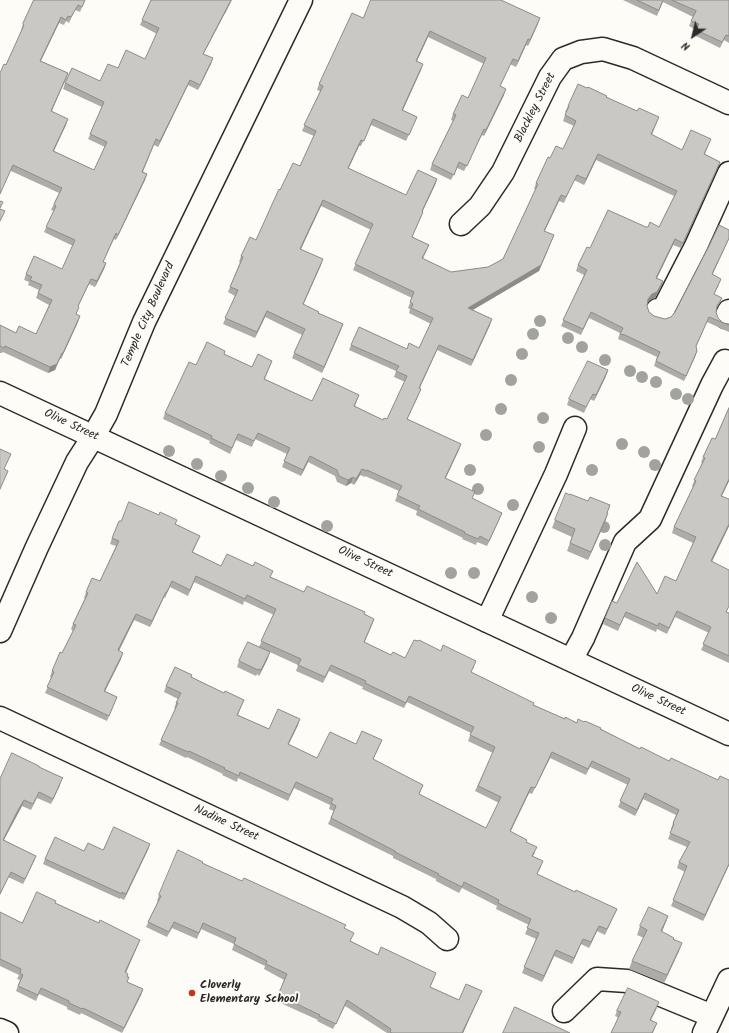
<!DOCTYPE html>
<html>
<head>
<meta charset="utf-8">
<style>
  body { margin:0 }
  #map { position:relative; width:729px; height:1033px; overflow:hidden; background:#fdfcf7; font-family:Kalam,sans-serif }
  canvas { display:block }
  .north { position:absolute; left:673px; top:16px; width:40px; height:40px; -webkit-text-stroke:3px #fdfcf7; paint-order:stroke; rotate:215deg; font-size:11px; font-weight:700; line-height:16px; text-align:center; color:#2b2b2b }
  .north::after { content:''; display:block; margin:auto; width:14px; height:18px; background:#2b2b2b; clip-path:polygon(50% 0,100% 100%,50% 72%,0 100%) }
</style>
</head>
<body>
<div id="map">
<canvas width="729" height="1033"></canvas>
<div class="north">N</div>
</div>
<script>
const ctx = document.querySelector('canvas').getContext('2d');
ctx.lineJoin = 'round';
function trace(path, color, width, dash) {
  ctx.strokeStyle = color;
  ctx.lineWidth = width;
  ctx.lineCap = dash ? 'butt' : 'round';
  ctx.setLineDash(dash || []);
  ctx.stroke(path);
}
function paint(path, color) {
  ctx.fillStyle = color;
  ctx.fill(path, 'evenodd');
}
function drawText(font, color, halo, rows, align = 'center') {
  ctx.font = font + ' Kalam,sans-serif';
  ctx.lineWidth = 4;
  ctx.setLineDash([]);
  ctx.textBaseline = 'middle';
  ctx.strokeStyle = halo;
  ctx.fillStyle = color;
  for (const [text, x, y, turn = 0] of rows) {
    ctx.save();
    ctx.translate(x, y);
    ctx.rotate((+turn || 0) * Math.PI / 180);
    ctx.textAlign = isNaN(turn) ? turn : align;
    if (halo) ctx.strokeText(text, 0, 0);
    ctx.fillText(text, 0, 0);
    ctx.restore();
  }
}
const minor = new Path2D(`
  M 461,224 L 480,206 L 503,172 L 550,77 L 563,59 L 581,52 L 603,49 L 633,58 L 729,103
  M 657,310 L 662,312 L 696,246 L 729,173
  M 726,317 L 729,311
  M 0,393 L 729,734
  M 487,621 L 556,474 L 575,428
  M 571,660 L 583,638 L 625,542 L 650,519 L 712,385 L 725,361 L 729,363
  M 0,718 L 402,907 L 429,923 L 447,939
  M 564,1011 L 597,979 L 627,981 L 712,1016
  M 0,1030 L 7,1033
  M 704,1033 L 729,980`);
const major = new Path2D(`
  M 0,631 L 37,547 L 77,462 L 93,437 L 106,414 L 144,322 L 301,0`);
trace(minor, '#2b2b2b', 25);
trace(major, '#2b2b2b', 25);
trace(minor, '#fdfcf7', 22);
trace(major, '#fdfcf7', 22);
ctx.fillStyle = '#a2a29f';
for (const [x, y] of [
  [540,321],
  [533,334],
  [568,338],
  [582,347],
  [522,354],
  [605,360],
  [630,371],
  [642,377],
  [511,380],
  [656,382],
  [676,394],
  [688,399],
  [501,409],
  [543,418],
  [486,435],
  [622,444],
  [539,447],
  [169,451],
  [644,452],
  [197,464],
  [655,465],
  [470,470],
  [592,470],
  [221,476],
  [248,488],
  [478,489],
  [274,502],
  [513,505],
  [327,526],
  [604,527],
  [605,545],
  [451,573],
  [474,573],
  [532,597],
  [551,618]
]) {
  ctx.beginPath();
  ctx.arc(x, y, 6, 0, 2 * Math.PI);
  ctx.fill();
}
paint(new Path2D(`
  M 34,0 L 85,0 L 80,12 L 75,10 L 69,23 L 66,21 L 64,25 L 59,23 L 41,61 L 68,73 L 52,111 L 66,125 L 54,151 L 94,170 L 105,147 L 88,139 L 102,107 L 63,89 L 65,83 L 100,81 L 118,68 L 145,59 L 157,34 L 140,25 L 151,0 L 232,0 L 225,14 L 225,13 L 203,54 L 213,58 L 198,90 L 188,85 L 158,147 L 154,145 L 143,172 L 147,174 L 145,180 L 116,240 L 114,239 L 103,262 L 106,263 L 104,269 L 95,287 L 89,284 L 78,307 L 76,315 L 78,322 L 61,359 L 60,359 L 55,370 L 48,373 L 3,352 L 2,353 L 0,353 L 0,325 L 16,333 L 36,334 L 49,305 L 36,298 L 39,290 L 28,285 L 29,282 L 24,280 L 26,274 L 62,269 L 73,246 L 44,232 L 54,211 L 51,210 L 59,193 L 11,171 L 6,65 L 22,30 L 21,30 L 23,24 Z
  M 623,0 L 729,0 L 729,43 L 724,40 L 720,48 L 694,35 L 696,30 L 689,26 L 693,17 L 663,2 L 657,16 Z
  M 363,18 L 540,18 L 528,46 L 526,45 L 516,67 L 510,64 L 500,87 L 504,95 L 484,136 L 482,135 L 464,171 L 457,168 L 451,180 L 430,170 L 432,164 L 453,121 L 451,120 L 453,114 L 468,98 L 484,64 L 428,37 L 417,61 L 421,70 L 403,110 L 417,117 L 406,141 L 371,125 L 361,146 L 359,146 L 348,168 L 406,195 L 437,179 L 435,185 L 422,211 L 423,212 L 421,217 L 412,237 L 429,245 L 423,259 L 451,272 L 488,267 L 503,259 L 536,189 L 534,189 L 536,183 L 550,158 L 563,149 L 574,126 L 563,121 L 566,112 L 565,112 L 568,106 L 606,97 L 637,111 L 659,117 L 652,135 L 682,150 L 711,139 L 705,154 L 720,162 L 681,248 L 673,245 L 657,278 L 661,287 L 655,298 L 650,300 L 647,303 L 647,306 L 649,312 L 654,316 L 665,319 L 671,317 L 712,275 L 719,285 L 714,294 L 720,303 L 716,309 L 716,312 L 718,318 L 723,323 L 729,324 L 729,332 L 707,322 L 696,347 L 697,351 L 695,357 L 684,381 L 654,366 L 657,357 L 623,341 L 618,339 L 620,333 L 589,318 L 581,335 L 561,326 L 584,275 L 576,271 L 578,265 L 590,248 L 646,227 L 659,227 L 674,196 L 596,160 L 584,185 L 574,180 L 564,203 L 559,201 L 544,231 L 554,235 L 539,271 L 472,310 L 490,325 L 471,366 L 437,350 L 420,388 L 421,389 L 419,394 L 407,419 L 461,444 L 445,479 L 472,499 L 502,513 L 487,546 L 477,542 L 476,545 L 462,539 L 463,538 L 416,515 L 417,511 L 395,501 L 399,491 L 365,476 L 365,477 L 360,475 L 354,485 L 351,483 L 346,486 L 337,482 L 335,476 L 308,462 L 301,476 L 282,467 L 287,454 L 255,439 L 252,447 L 236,440 L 230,454 L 209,443 L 210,441 L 163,419 L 165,413 L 196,365 L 224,354 L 252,367 L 272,361 L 265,379 L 312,401 L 359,395 L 355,406 L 383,420 L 387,419 L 405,382 L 394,377 L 396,371 L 349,350 L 351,345 L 407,349 L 419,348 L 431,324 L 409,313 L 410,309 L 408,308 L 412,298 L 353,270 L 371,230 L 321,206 L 301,249 L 321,265 L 303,304 L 318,313 L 343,324 L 322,373 L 292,358 L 302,335 L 265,317 L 255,338 L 223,324 L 235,296 L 228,292 L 240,262 L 239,262 L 241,256 L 256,240 L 280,190 L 300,166 L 314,136 L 302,131 L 320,91 L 317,90 L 319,84 Z
  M 606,376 L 594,401 L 590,399 L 584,413 L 567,405 L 569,399 Z
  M 729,408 L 729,481 L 722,496 L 729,526 L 712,562 L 727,612 L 729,613 L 729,663 L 701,650 L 709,633 L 675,617 L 667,634 L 657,629 L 656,632 L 624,617 L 618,631 L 603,624 L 605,618 L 617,603 L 657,594 L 676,581 L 693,543 L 672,533 L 674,527 L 693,487 L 692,486 L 702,463 L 701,463 L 703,457 L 715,439 Z
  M 588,501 L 610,505 L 607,513 L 605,522 L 588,560 L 567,551 L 572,537 L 552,528 L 555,520 Z
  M 121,521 L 175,524 L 200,536 L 193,552 L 221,566 L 271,577 L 304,592 L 364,614 L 374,619 L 364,642 L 391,655 L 405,658 L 474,667 L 471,672 L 534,705 L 565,719 L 601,729 L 640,749 L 729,865 L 703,921 L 671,906 L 685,872 L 677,868 L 679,862 L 687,847 L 668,839 L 672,829 L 671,829 L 673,823 L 676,815 L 643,799 L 635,816 L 618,807 L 628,785 L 590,767 L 586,775 L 550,758 L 532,794 L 529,793 L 510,831 L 526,842 L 535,853 L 533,856 L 541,867 L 537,874 L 575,892 L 617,909 L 605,935 L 597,931 L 589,948 L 581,944 L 572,964 L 554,956 L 542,982 L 522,973 L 536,939 L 525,934 L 529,925 L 496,909 L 497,906 L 462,888 L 459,893 L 436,881 L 436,879 L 393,858 L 393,856 L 328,824 L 334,811 L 329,809 L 330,805 L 294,788 L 288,801 L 238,778 L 237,782 L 222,775 L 223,774 L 187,757 L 186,758 L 159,745 L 176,709 L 174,708 L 178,699 L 164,692 L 166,686 L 191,677 L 224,693 L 244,700 L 238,715 L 269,729 L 298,725 L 288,745 L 317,758 L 356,744 L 382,740 L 373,760 L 421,790 L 419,794 L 486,828 L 499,803 L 475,791 L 493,753 L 468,741 L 471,733 L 407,702 L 404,708 L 362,689 L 363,687 L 329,671 L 323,683 L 296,671 L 298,665 L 259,647 L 268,658 L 259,676 L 257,674 L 256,676 L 237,667 L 239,661 L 259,647 L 274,615 L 244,601 L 243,605 L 194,582 L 188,596 L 170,587 L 165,598 L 164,597 L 150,627 L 134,620 L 119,651 L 121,659 L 105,691 L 117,697 L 107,721 L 45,693 L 52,678 L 50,677 L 52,671 L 62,653 L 73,631 L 71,629 L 73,624 L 85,598 L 84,598 L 86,592 L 100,581 L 116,546 L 110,544 L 112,538 Z
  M 39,767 L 60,785 L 51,804 L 37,798 L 31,810 L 22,806 L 4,840 L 36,856 L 34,861 L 23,884 L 8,877 L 0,895 L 0,779 Z
  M 150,844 L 124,900 L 120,898 L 120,899 L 43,864 L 45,859 L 84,851 L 103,850 Z
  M 202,863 L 345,928 L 351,941 L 378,955 L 434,978 L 430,987 L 459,1000 L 482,991 L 463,1033 L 387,1033 L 345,1006 L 333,1029 L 317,1021 L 318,1020 L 276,1001 L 284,980 L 264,969 L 265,966 L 232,950 L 234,944 L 201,929 L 197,939 L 172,928 L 167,937 L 146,927 L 158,901 L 157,901 L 159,895 Z
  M 55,903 L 99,923 L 140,940 L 126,973 L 127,977 L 127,982 L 143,989 L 141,995 L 122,1033 L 81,1013 L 80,1015 L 67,1009 L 67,1007 L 39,994 L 36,1001 L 16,991 L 20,980 L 17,979 L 19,975 L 0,966 L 0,912 L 22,923 Z
  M 668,916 L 662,932 L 674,939 L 679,951 L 664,983 L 629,969 L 632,961 L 644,938 L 637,935 L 640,926 Z
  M 657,1008 L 651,1020 L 657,1023 L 653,1033 L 611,1033 L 619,1018 L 615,1016 L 617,1011 Z`), '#adaca9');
paint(new Path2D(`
  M 227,8 L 225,13 L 201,59 L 203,54 Z
  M 61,17 L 59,23 L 38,66 L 40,61 Z
  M 540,18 L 538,24 L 528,46 L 530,40 Z
  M 430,31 L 428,37 L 414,67 L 416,61 Z
  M 528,39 L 526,45 L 516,67 L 518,61 Z
  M 213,58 L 211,64 L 198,90 L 200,85 Z
  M 423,64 L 421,70 L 400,116 L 402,110 Z
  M 68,73 L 66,79 L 49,116 L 51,111 Z
  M 190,80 L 188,85 L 158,147 L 160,141 Z
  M 506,89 L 504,95 L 484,136 L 486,130 Z
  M 68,119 L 66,125 L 51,156 L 53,151 Z
  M 361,140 L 359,146 L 346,174 L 348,168 Z
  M 598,154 L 596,160 L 584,185 L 586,179 Z
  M 720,162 L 718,167 L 681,248 L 683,243 Z
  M 147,174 L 145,180 L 116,240 L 118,235 Z
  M 437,179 L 435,185 L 420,217 L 422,211 Z
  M 561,195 L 559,201 L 542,237 L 544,231 Z
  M 323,200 L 321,206 L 298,255 L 300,249 Z
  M 554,235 L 539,271 L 466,314 L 468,308 Z
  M 729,238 L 729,239 L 710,280 L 712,274 Z
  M 675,239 L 673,245 L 654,284 L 656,278 Z
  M 323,259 L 321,265 L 301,310 L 303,304 Z
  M 106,263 L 104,269 L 95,287 L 97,281 Z
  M 663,281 L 661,287 L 655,298 L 650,300 L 646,305 L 648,299 Z
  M 722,298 L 720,303 L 715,311 L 717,306 Z
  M 267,311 L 265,317 L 255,338 L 257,332 Z
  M 80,316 L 78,322 L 61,359 L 63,353 Z
  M 492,319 L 490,325 L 471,366 L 473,360 Z
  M 343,324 L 341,330 L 322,373 L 324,367 Z
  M 439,345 L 437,350 L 417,393 L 419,388 Z
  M 697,351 L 695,357 L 684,381 L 686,376 Z
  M 62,353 L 55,370 L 48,373 L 50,367 Z
  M 608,370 L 606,376 L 594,401 L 596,395 Z
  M 421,389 L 419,394 L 405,424 L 407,419 Z
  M 461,444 L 459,450 L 443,484 L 445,478 Z
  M 310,456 L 308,462 L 301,476 L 303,470 Z
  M 362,469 L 360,475 L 354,485 L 356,479 Z
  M 353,477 L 351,483 L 346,486 L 348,480 Z
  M 729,479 L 729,481 L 719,501 L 721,496 Z
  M 502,513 L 500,518 L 487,546 L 489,541 Z
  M 608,513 L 605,522 L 588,560 L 591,552 Z
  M 729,524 L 729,526 L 709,567 L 711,561 Z
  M 166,592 L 164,597 L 150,627 L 152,621 Z
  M 136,614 L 134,620 L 116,656 L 118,650 Z
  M 374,619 L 372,625 L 362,648 L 364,642 Z
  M 270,652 L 268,658 L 259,676 L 261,670 Z
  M 123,653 L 121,659 L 102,697 L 104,691 Z
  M 300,719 L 298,725 L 286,750 L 288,744 Z
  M 552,752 L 550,758 L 532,794 L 535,788 Z
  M 62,779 L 60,785 L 51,804 L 53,799 Z
  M 531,787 L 529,793 L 508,837 L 510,831 Z
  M 645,793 L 643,799 L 635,816 L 637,810 Z
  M 24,800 L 22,806 L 1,845 L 3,840 Z
  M 150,844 L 148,850 L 124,900 L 126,894 Z
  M 36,856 L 34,861 L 23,884 L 25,879 Z
  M 729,864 L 729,865 L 703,921 L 705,915 Z
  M 668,916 L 665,924 L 658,939 L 661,931 Z
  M 599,926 L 597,931 L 589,948 L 591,942 Z
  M 583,939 L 581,944 L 572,964 L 574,958 Z
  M 140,940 L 138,945 L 123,978 L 125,972 Z
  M 682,943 L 679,951 L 664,983 L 667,975 Z
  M 556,950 L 554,956 L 542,982 L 544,976 Z
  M 143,989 L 141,995 L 122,1033 L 124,1028 Z
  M 482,991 L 463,1033 L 462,1033 Z`), '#8d8c89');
const building = new Path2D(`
  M 34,0 L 85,0 L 82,7 L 78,5 L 71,17 L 68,16 L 66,20 L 61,17 L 40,61 L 68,73 L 51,111 L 68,119 L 53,151 L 94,170 L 107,142 L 90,134 L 104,102 L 65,83 L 72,68 L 100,81 L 108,64 L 118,68 L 126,50 L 145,59 L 159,28 L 142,20 L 151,0 L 231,0 L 203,54 L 213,58 L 200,85 L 190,80 L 160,141 L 156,139 L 142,172 L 147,174 L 118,235 L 116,233 L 103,262 L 106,263 L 97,281 L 91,279 L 78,306 L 79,307 L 76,314 L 80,316 L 63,353 L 62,353 L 57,364 L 50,367 L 5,346 L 4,348 L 0,346 L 0,325 L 16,333 L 19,326 L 36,334 L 52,300 L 38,293 L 42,285 L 30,280 L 32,277 L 26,274 L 34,256 L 62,269 L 75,240 L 46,227 L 56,206 L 54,204 L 62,188 L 13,165 L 0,194 L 0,73 L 4,64 L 6,65 L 24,25 L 23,24 Z
  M 371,0 L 501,0 L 540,18 L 530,40 L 528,39 L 518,61 L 513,59 L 500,86 L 506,89 L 486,130 L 484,129 L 467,166 L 459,162 L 454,175 L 432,164 L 456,115 L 453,114 L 462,95 L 468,98 L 486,58 L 430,31 L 416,61 L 423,64 L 402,110 L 417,117 L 409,135 L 373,119 L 364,141 L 361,140 L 348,168 L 406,195 L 418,170 L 437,179 L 422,211 L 423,212 L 412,237 L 429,245 L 422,258 L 451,272 L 488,267 L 503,259 L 538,184 L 536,183 L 548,157 L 550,158 L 556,146 L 563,149 L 576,121 L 565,115 L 569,106 L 568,106 L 578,84 L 587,88 L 588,87 L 607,96 L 606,97 L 637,111 L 639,108 L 659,117 L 651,134 L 682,150 L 691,130 L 711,139 L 704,154 L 720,162 L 683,243 L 675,239 L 656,278 L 663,281 L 657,292 L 652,294 L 648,299 L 647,306 L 649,312 L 654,316 L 665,319 L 671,317 L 675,312 L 709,246 L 719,225 L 729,230 L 729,238 L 712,274 L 721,279 L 714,294 L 722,298 L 717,306 L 716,312 L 718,318 L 723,323 L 729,324 L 729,325 L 709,317 L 696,346 L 697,351 L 686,376 L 656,361 L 660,352 L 625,335 L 620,334 L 623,328 L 591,312 L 583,329 L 563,320 L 587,270 L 578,265 L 587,247 L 590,248 L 608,210 L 646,227 L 648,227 L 650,222 L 659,227 L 677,191 L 598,154 L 586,179 L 577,175 L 566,197 L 561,195 L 544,231 L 554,235 L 541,265 L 468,308 L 492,319 L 473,360 L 439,345 L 419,388 L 421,389 L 407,419 L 461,444 L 445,478 L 475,492 L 472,498 L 502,513 L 489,541 L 480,536 L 478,539 L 464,533 L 465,532 L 418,509 L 420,506 L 397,495 L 402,486 L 367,470 L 367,471 L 362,469 L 356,479 L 353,477 L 348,480 L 339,476 L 337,470 L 310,456 L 303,470 L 284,461 L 290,448 L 258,433 L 254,441 L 238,434 L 232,448 L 211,438 L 212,436 L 165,413 L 189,362 L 196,365 L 207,342 L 225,351 L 224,354 L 252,367 L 258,354 L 272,361 L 264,379 L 312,401 L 323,378 L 359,395 L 354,406 L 383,420 L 384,418 L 387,419 L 407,376 L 396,371 L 399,366 L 351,345 L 359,327 L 407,349 L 409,343 L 419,348 L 433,318 L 411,308 L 413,304 L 410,302 L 414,292 L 355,264 L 373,224 L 323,200 L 300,249 L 323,259 L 303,304 L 319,312 L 318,313 L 343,324 L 324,367 L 294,353 L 305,329 L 267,311 L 257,332 L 225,318 L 238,290 L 230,287 L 243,257 L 241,256 L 250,237 L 256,240 L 279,189 L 280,190 L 293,163 L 300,166 L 316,131 L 304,125 L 323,86 L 319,84 L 352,13 L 363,18 Z
  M 637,0 L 663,0 L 659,10 Z
  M 672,0 L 729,0 L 729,36 L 726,35 L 722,42 L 696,30 L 699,24 L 691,21 L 696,11 Z
  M 0,201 L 3,202 L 0,208 Z
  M 0,209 L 5,211 L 0,221 Z
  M 588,361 L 608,370 L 596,395 L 593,394 L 586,407 L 569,399 Z
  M 729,408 L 729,479 L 721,496 L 729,499 L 729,524 L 711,561 L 729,570 L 729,606 L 726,612 L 729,613 L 729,656 L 703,644 L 711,627 L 677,611 L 669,628 L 659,623 L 658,626 L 626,612 L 620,625 L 605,618 L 612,601 L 617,603 L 637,562 L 657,594 L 665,576 L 676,581 L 696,537 L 674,527 L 696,481 L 694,480 L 705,458 L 703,457 L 712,438 L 715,439 Z
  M 0,449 L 11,454 L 4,469 L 8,471 L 0,489 Z
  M 566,493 L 570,495 L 570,494 L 588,501 L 590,497 L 610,505 L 607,513 L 608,513 L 591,552 L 570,543 L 575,529 L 555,520 Z
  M 129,502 L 159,515 L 160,512 L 177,520 L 175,524 L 200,536 L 192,552 L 221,566 L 227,554 L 253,566 L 255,562 L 273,571 L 270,577 L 304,592 L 307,586 L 365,612 L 364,614 L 374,619 L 364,642 L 391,655 L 393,652 L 405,658 L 414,640 L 418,641 L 419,640 L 441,651 L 443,645 L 476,661 L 471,672 L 534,703 L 533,705 L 565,719 L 565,717 L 577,723 L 578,719 L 584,722 L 585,721 L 601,728 L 600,729 L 640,749 L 641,747 L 669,761 L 671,758 L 718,780 L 720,776 L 729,780 L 729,864 L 705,915 L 673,900 L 687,866 L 679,862 L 690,842 L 670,833 L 674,824 L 673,823 L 679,810 L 645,793 L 637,810 L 620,801 L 630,779 L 592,761 L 588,769 L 552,752 L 535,788 L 531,787 L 510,831 L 527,840 L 526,842 L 537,847 L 532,856 L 543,861 L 537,874 L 575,892 L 576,890 L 617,909 L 607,929 L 599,926 L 591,942 L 583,939 L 574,958 L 556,950 L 544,976 L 524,967 L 539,933 L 527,928 L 531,919 L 498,903 L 499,900 L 464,882 L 462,887 L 438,875 L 439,874 L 395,852 L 395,851 L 331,818 L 336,806 L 331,803 L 333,799 L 296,782 L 290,795 L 240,772 L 239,776 L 224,769 L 225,768 L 189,751 L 188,752 L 161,740 L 178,703 L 176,703 L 181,693 L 166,686 L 175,667 L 192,675 L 191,677 L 224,693 L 225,691 L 244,700 L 237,715 L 269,729 L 278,709 L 300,719 L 288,744 L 317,758 L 330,732 L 356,744 L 362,731 L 382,740 L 373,759 L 423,785 L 419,794 L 486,828 L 501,797 L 478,786 L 495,747 L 470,735 L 474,727 L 409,696 L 406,703 L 365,683 L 366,681 L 331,665 L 325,677 L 298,665 L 301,659 L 261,641 L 276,609 L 247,595 L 245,599 L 196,576 L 190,590 L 172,581 L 167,592 L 166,592 L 152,621 L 136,614 L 118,650 L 123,653 L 104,691 L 117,697 L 109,716 L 47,687 L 54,672 L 52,671 L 60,652 L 62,653 L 76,625 L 73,624 L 88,593 L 86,592 L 92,578 L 100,581 L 119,541 L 112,538 L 119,521 L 121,521 Z
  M 248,642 L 270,652 L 261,670 L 259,669 L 258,670 L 239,661 Z
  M 12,753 L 39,766 L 39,767 L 63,778 L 62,779 L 53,799 L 39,792 L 33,804 L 24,800 L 18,810 L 3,840 L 36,856 L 25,879 L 11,872 L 0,894 L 0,779 Z
  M 114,827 L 150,844 L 126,894 L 122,892 L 122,894 L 45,859 L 55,837 L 84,851 L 88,843 L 103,850 Z
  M 178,850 L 203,862 L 202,863 L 242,881 L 244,878 L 346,925 L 344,928 L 354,933 L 350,941 L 378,955 L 381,947 L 436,973 L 430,987 L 459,1000 L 466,984 L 482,991 L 462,1033 L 392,1033 L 390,1032 L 391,1029 L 347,1000 L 336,1024 L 319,1016 L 320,1015 L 278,995 L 287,974 L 266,964 L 267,961 L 234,944 L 236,938 L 203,923 L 199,933 L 174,922 L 169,932 L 148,922 L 161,896 L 159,895 Z
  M 37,892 L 56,901 L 55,903 L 99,923 L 100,920 L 140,940 L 125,972 L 128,974 L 127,977 L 129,977 L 127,982 L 143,989 L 124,1028 L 83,1008 L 82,1009 L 69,1003 L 69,1001 L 41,988 L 38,995 L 18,986 L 23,975 L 20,973 L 21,969 L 0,959 L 0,912 L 22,923 Z
  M 649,907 L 668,916 L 661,931 L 674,938 L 673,939 L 682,943 L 667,975 L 632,961 L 647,930 L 640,926 Z
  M 628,988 L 655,1000 L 659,1002 L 650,1020 L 657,1023 L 652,1033 L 611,1033 L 621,1012 L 617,1011 Z
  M 515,1007 L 570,1033 L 503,1033 Z`);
paint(building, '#c9c8c4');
trace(building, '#8d8c89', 1);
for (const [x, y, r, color] of [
  [192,993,4,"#c8321e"]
]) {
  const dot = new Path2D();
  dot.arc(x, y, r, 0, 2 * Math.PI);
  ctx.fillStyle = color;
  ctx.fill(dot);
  trace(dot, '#fdfcf7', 1.5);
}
drawText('12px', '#2b2b2b', '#fdfcf7', [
  ["Blackley Street",536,108,-63],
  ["Temple City Boulevard",149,315,-66],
  ["Olive Street",71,426,25],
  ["Olive Street",365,563,25],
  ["Olive Street",658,701,25],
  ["Nadine Street",226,824,25]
]);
drawText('bold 12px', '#2b2b2b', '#fdfcf7', [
  ["Cloverly",200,986],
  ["Elementary School",200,1000]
], 'left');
</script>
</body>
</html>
